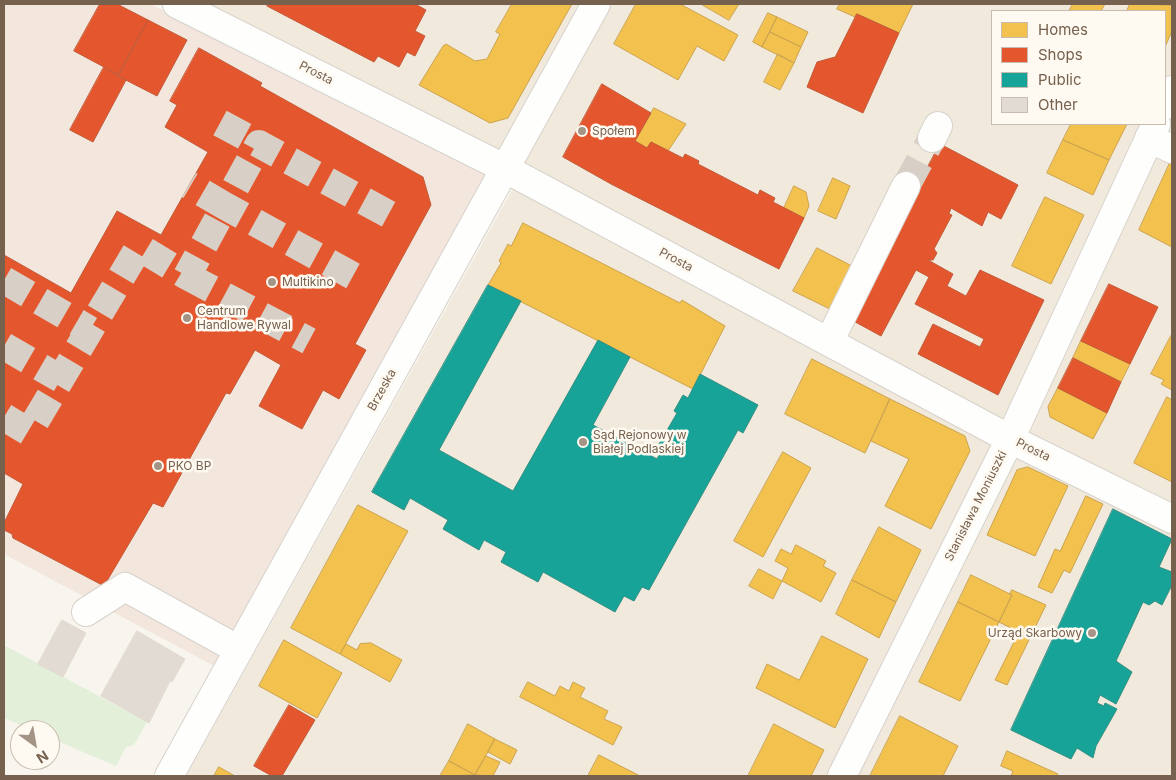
<!DOCTYPE html>
<html>
<head>
<meta charset="utf-8">
<style>
  body { margin:0 }
  #map { position:relative; width:1176px; height:780px; overflow:hidden; background:#f8f5ee; font-family:Inter,sans-serif }
  canvas { display:block }
  .frame { position:absolute; inset:0; border:5px solid #76604e; pointer-events:none }
  .legend { position:absolute; left:991px; top:10px; width:175px; height:115px; box-sizing:border-box; background:#fefaf1; border:1px solid #c8bcb0; margin:0; padding:6px 9px; list-style:none; font-size:15px; color:#76604e }
  .legend li { display:flex; align-items:center; gap:10px; height:25px }
  .legend b { width:25px; border:1px solid #c8bcb0 }
  .north { position:absolute; left:10px; top:720px; width:50px; height:50px; box-sizing:border-box; background:#fefaf1; border:1px solid #c8bcb0; border-radius:50%; rotate:148deg; font-size:14px; font-weight:700; line-height:20px; text-align:center; color:#76604e }
  .north::after { content:''; display:block; margin:auto; width:18px; height:22px; background:#a49486; clip-path:polygon(50% 0,100% 100%,50% 72%,0 100%) }
</style>
</head>
<body>
<div id="map">
<canvas width="1176" height="780"></canvas>
<div class="frame"></div>
<ul class="legend">
<li><b style="height:14px;background:#f2c14e"></b>Homes</li>
<li><b style="height:14px;background:#e4572e"></b>Shops</li>
<li><b style="height:14px;background:#17a398"></b>Public</li>
<li><b style="height:14px;background:#e2dbd3"></b>Other</li>
</ul>
<div class="north">N</div>
</div>
<script>
const ctx = document.querySelector('canvas').getContext('2d');
ctx.lineJoin = 'round';
function paint(path, color) {
  ctx.fillStyle = color;
  ctx.fill(path, 'evenodd');
}
function trace(path, color, width, dash) {
  ctx.strokeStyle = color;
  ctx.lineWidth = width;
  ctx.lineCap = dash ? 'butt' : 'round';
  ctx.setLineDash(dash || []);
  ctx.stroke(path);
}
function drawText(font, color, halo, rows, align = 'center') {
  ctx.font = font + ' Inter,sans-serif';
  ctx.lineWidth = 5;
  ctx.setLineDash([]);
  ctx.textBaseline = 'middle';
  ctx.strokeStyle = halo;
  ctx.fillStyle = color;
  for (const [text, x, y, turn = 0] of rows) {
    ctx.save();
    ctx.translate(x, y);
    ctx.rotate((+turn || 0) * Math.PI / 180);
    ctx.textAlign = isNaN(turn) ? turn : align;
    if (halo) ctx.strokeText(text, 0, 0);
    ctx.fillText(text, 0, 0);
    ctx.restore();
  }
}
paint(new Path2D(`
  M 200,4 L 1172,4 L 1172,776 L 186,776 L 525,167 ZM 992,11 L 1165,11 L 1165,124 L 992,124 Z`), '#f0e9dc');
paint(new Path2D(`
  M 4,4 L 151,4 L 487,175 L 218,668 L 4,554 Z`), '#f2e6dd');
paint(new Path2D(`
  M 4,645 L 147,722 L 134,745 L 126,747 L 116,766 L 50,738 L 50,730 L 32,730 L 4,718 Z`), '#e4efda');
const homes = new Path2D(`
  M 512,4 L 572,4 L 508,118 L 490,123 L 419,85 L 443,46 L 446,44 L 475,61 L 487,59 L 500,34 L 496,32 Z
  M 636,4 L 680,4 L 738,35 L 724,61 L 697,46 L 678,80 L 614,44 Z
  M 701,4 L 739,4 L 729,20 Z
  M 840,4 L 913,4 L 899,33 L 857,14 L 855,17 L 837,9 Z
  M 1073,4 L 1105,4 L 1101,11 L 1069,11 Z
  M 1130,4 L 1172,5 L 1172,31 L 1165,47 L 1165,11 L 1127,11 Z
  M 768,13 L 777,17 L 762,47 L 753,42 Z
  M 777,17 L 808,32 L 801,47 L 770,32 Z
  M 770,32 L 801,47 L 794,63 L 762,47 Z
  M 778,54 L 794,63 L 780,90 L 764,82 Z
  M 654,108 L 686,124 L 668,151 L 651,142 L 647,148 L 635,141 Z
  M 1071,124 L 1127,124 L 1109,160 L 1063,140 Z
  M 1063,140 L 1109,160 L 1093,195 L 1047,173 Z
  M 1172,158 L 1172,247 L 1139,230 Z
  M 833,178 L 850,186 L 836,219 L 818,211 Z
  M 794,186 L 806,192 L 809,206 L 804,218 L 784,208 Z
  M 1045,197 L 1084,215 L 1051,284 L 1012,266 Z
  M 523,223 L 680,303 L 682,300 L 725,326 L 693,389 L 488,285 L 501,263 L 499,261 L 508,244 L 511,246 Z
  M 817,248 L 854,267 L 832,310 L 793,291 Z
  M 1171,336 L 1172,337 L 1172,390 L 1161,384 L 1164,380 L 1151,374 Z
  M 1081,341 L 1130,364 L 1121,382 L 1073,358 Z
  M 812,359 L 890,399 L 865,453 L 785,414 Z
  M 1058,388 L 1107,413 L 1093,439 L 1050,417 L 1048,407 Z
  M 1167,397 L 1172,400 L 1172,482 L 1134,463 Z
  M 890,399 L 965,436 L 970,451 L 931,529 L 885,506 L 909,459 L 871,441 Z
  M 783,452 L 811,468 L 763,557 L 734,541 Z
  M 1028,467 L 1068,486 L 1035,556 L 987,535 L 1017,470 Z
  M 1086,496 L 1103,504 L 1070,573 L 1064,570 L 1052,593 L 1038,587 L 1055,549 L 1060,551 Z
  M 358,505 L 408,531 L 340,654 L 291,628 Z
  M 879,527 L 921,550 L 896,602 L 852,580 Z
  M 796,545 L 826,561 L 823,566 L 836,573 L 821,602 L 782,581 L 788,568 L 775,561 L 781,549 L 791,554 Z
  M 759,569 L 782,581 L 773,599 L 749,586 Z
  M 971,575 L 1012,595 L 999,622 L 958,602 Z
  M 852,580 L 896,602 L 879,638 L 836,614 Z
  M 1012,590 L 1046,605 L 1007,685 L 995,680 L 1019,632 L 999,622 L 1012,595 L 1010,594 Z
  M 958,602 L 999,622 L 960,701 L 919,682 Z
  M 822,636 L 868,659 L 835,728 L 756,688 L 767,664 L 799,680 Z
  M 284,640 L 342,673 L 317,718 L 259,686 Z
  M 371,643 L 402,660 L 390,682 L 340,654 L 346,644 L 357,650 L 360,644 Z
  M 528,682 L 555,696 L 560,686 L 569,691 L 573,682 L 585,688 L 580,697 L 608,711 L 604,719 L 622,727 L 613,745 L 520,697 Z
  M 900,716 L 958,746 L 943,776 L 870,776 Z
  M 468,724 L 495,739 L 475,775 L 449,761 Z
  M 774,724 L 824,750 L 811,776 L 748,776 Z
  M 495,739 L 517,750 L 510,764 L 488,752 Z
  M 1007,751 L 1058,774 L 1057,776 L 1011,776 L 1013,771 L 1001,766 Z
  M 599,755 L 640,776 L 588,776 Z
  M 486,756 L 500,762 L 493,776 L 475,775 Z
  M 449,761 L 475,775 L 440,776 Z
  M 219,767 L 235,776 L 214,776 Z`);
paint(homes, '#f2c14e');
trace(homes, '#cda44e', 1);
const shops = new Path2D(`
  M 100,4 L 117,4 L 148,20 L 119,75 L 74,51 Z
  M 268,4 L 415,4 L 426,10 L 415,31 L 425,36 L 415,56 L 407,52 L 399,67 L 378,56 L 374,62 L 267,6 Z
  M 857,14 L 899,33 L 863,113 L 807,87 L 817,62 L 835,57 Z
  M 148,20 L 187,40 L 157,96 L 118,76 Z
  M 199,48 L 262,83 L 260,86 L 423,177 L 431,205 L 355,344 L 366,350 L 339,399 L 323,390 L 302,429 L 259,406 L 281,365 L 255,350 L 230,394 L 226,393 L 163,507 L 153,503 L 104,586 L 13,538 L 12,534 L 4,530 L 4,523 L 23,484 L 4,473 L 4,255 L 71,293 L 117,211 L 161,235 L 208,152 L 165,127 L 177,105 L 170,101 Z
  M 104,67 L 126,80 L 93,142 L 70,130 Z
  M 602,84 L 651,113 L 635,141 L 647,148 L 651,142 L 683,158 L 685,154 L 699,161 L 698,164 L 758,195 L 760,190 L 775,198 L 773,202 L 804,218 L 779,269 L 611,184 L 563,157 Z
  M 940,144 L 1018,185 L 1001,219 L 988,212 L 982,226 L 951,208 L 949,214 L 952,215 L 934,249 L 937,253 L 933,260 L 928,260 L 953,274 L 947,286 L 966,296 L 980,270 L 1044,300 L 998,395 L 918,354 L 933,324 L 980,347 L 984,339 L 915,304 L 929,277 L 916,270 L 881,336 L 848,318 Z
  M 1109,284 L 1158,307 L 1130,364 L 1081,341 Z
  M 1073,358 L 1121,382 L 1107,413 L 1058,388 Z
  M 289,705 L 315,720 L 282,776 L 272,776 L 254,766 Z`);
paint(shops, '#e4572e');
trace(shops, '#c35a38', 1);
const public = new Path2D(`
  M 488,285 L 521,301 L 439,450 L 513,491 L 598,340 L 630,357 L 593,425 L 657,459 L 660,453 L 655,451 L 677,413 L 674,411 L 683,395 L 688,398 L 700,374 L 758,405 L 743,433 L 738,430 L 649,590 L 642,587 L 634,601 L 624,596 L 615,612 L 543,572 L 538,582 L 501,562 L 506,552 L 484,540 L 479,550 L 443,529 L 448,520 L 410,498 L 404,510 L 372,492 Z
  M 1113,509 L 1172,539 L 1159,567 L 1172,572 L 1172,585 L 1162,605 L 1155,601 L 1149,605 L 1143,602 L 1116,661 L 1132,672 L 1116,704 L 1100,695 L 1097,703 L 1104,706 L 1105,703 L 1117,709 L 1096,746 L 1093,758 L 1077,748 L 1071,759 L 1011,730 Z`);
paint(public, '#17a398');
trace(public, '#348f82', 1);
const building = new Path2D(`
  M 62,620 L 86,633 L 63,677 L 38,664 Z
  M 137,631 L 185,659 L 172,682 L 170,681 L 149,723 L 101,696 Z`);
paint(building, '#e2dbd3');
trace(building, '#e1dad0', 1);
trace(new Path2D(`
  M 220,123 L 259,144
  M 906,186 L 932,138
  M 187,276 L 309,341
  M 353,276 L 225,206 L 259,144 L 390,215
  M 4,280 L 90,330
  M 4,346 L 61,379
  M 4,417 L 29,432 L 139,247 L 187,276 L 225,206 L 189,185`), '#d8d0c6', 28, [28, 14]);
const minor = new Path2D(`
  M 177,4 L 504,168 L 1010,439 L 1172,519
  M 1165,105 L 1172,90
  M 932,138 L 938,126
  M 1149,138 L 1172,149
  M 829,342 L 906,186
  M 86,612 L 125,587 L 239,650
  M 169,776 L 596,4
  M 842,776 L 1010,439 L 1156,124`);
trace(minor, '#d7d2cc', 30);
trace(minor, '#fefefc', 28);
for (const [x, y, r, color] of [
  [582,131,5,"#a49486"],
  [272,282,5,"#a49486"],
  [187,318,5,"#a49486"],
  [583,442,5,"#a49486"],
  [158,466,5,"#a49486"],
  [1092,633,5,"#a49486"]
]) {
  const dot = new Path2D();
  dot.arc(x, y, r, 0, 2 * Math.PI);
  ctx.fillStyle = color;
  ctx.fill(dot);
  trace(dot, '#fefaf1', 2);
}
drawText('12px', '#76604e', '#fefaf1', [
  ["Prosta",316,73,27],
  ["Prosta",676,260,28],
  ["Brzeska",382,390,-61],
  ["Prosta",1033,450,26],
  ["Stanisława Moniuszki",976,506,-63]
]);
drawText('12px', '#76604e', '#fefaf1', [
  ["Społem",592,131],
  ["Multikino",282,282],
  ["Centrum",197,311],
  ["Handlowe Rywal",197,325],
  ["Sąd Rejonowy w",593,435],
  ["Białej Podlaskiej",593,449],
  ["PKO BP",168,466],
  ["Urząd Skarbowy",1082,633,"right"]
], 'left');
</script>
</body>
</html>
